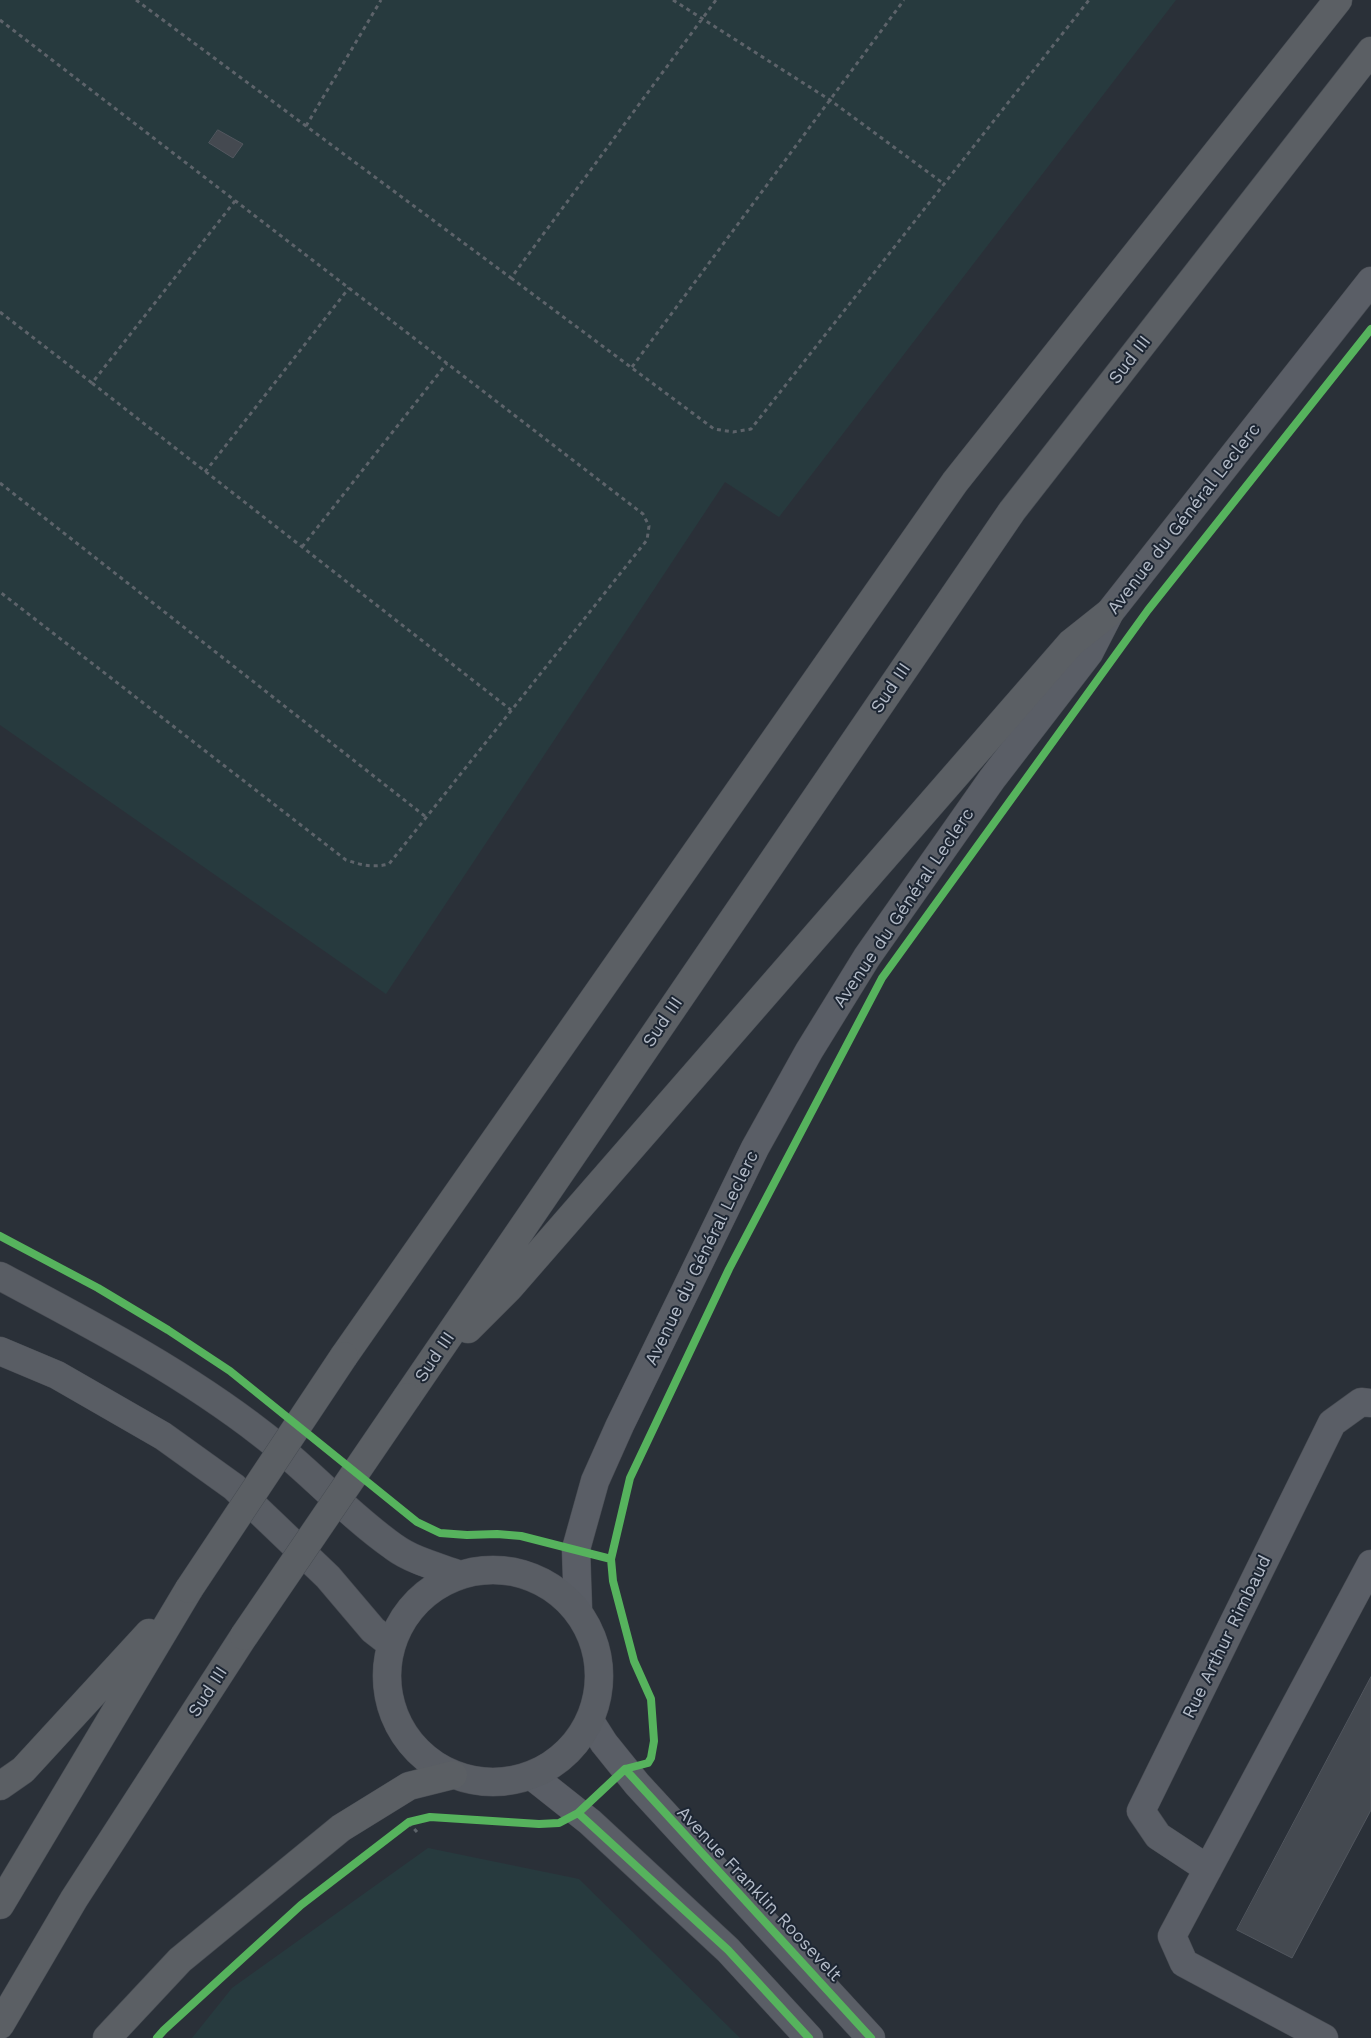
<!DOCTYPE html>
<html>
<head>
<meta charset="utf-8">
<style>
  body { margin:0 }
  canvas { display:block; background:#2a3038 }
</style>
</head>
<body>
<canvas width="1371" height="2038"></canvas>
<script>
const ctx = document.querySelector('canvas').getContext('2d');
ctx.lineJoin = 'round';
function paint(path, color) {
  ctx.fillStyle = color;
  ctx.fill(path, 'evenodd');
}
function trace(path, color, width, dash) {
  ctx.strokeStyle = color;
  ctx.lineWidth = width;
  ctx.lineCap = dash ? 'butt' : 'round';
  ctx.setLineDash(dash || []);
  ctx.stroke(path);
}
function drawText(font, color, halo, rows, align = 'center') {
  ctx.font = font + ' "Work Sans",sans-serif';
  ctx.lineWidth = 4;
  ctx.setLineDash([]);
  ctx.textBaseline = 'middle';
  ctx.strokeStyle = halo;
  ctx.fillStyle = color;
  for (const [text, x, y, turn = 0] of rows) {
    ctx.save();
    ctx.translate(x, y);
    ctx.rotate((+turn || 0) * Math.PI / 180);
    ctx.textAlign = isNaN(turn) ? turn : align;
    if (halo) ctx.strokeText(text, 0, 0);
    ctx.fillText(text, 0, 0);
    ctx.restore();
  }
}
paint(new Path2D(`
  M 0,0 L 1176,0 L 779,517 L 725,482 L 386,994 L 0,725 Z
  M 428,1848 L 579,1879 L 740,2038 L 192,2038 L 232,1988 Z`), '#273a3e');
const building = new Path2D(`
  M 218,130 L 243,144 L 233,158 L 209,143 Z
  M 1371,1677 L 1371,1810 L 1292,1958 L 1237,1930 Z`);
paint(building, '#444950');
trace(building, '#52575f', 1);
const minor = new Path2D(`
  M 1208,1869 L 1158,1836 L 1141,1811 L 1332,1423 L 1361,1402 L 1371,1403
  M 1324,2038 L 1184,1963 L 1172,1936 L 1371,1564`);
const tertiary = new Path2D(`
  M 578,1609 L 576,1549 L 595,1481 L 620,1425 L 755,1148 L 809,1051 L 867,957 L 992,779 L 1089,653 L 1110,612 L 1371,281
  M 590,1721 L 604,1743 L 637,1784 L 871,2038
  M 532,1776 L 590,1822 L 728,1950 L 809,2038`);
const secondary = new Path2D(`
  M 0,1276 C 90,1324 181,1371 262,1434 C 308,1469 347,1514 394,1547 C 413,1561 439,1567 460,1575
  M 0,1351 L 57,1375 L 163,1436 L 234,1487 L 328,1577 L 373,1630 L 391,1644
  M387 1676a106 106 0 1 1 212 0a106 106 0 1 1-212 0Z`);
const trunk = new Path2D(`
  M 468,1329 L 509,1288 L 1071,643 L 1110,612
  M 344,1356 L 955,482 L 1338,0
  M 407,1397 L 1012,511 L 1371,51
  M 0,1786 L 23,1770 L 149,1633
  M 0,1905 L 189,1589
  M 0,2025 L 74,1899 L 244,1636
  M 107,2038 L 180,1960 L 341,1828 L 409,1786 L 453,1775`);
trace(minor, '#484c53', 29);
trace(tertiary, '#484c53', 29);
trace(secondary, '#484c53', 29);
trace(trunk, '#474c53', 29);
trace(new Path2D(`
  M 136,0 L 511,278 L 716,0
  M 673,0 L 830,100 L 944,184
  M 0,20 L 643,514 L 649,526 L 647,540 L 389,864 C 373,868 361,865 346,860 L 0,592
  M 306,126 L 381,0
  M 511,278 L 714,429 L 733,432 L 751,429 L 1089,0
  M 0,312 L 92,383 L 235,201
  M 632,367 L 904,0
  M 92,383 L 511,710
  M 205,472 L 349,288
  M 0,483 L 426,817
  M 302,547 L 447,363
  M 409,1823 L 417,1832`), '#5d636a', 3, [4, 4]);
trace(minor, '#5a5e66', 28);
trace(tertiary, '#5a5e66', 28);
trace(secondary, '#595d64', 28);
trace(trunk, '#5b5f64', 28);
const trunkBridge = new Path2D(`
  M 189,1589 L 344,1356
  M 244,1636 L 407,1397`);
trace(trunkBridge, '#474c53', 29, []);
trace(trunkBridge, '#5b5f64', 28);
trace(new Path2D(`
  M 0,1236 L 98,1288 L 168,1330 L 230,1371 L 417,1522 L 440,1533 L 467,1535 L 497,1534 L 521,1536 L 611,1559
  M 625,1769 L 871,2038
  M 578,1813 L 728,1950 L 809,2038
  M 157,2038 L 164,2030 L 301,1905 L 409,1822 L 430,1817 L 539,1824 L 559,1823 L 578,1813 L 625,1769 L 648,1763 L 651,1758 L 654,1741 L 651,1699 L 634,1661 L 613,1581 L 611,1559 L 630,1478 L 729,1269 L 882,978 L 1148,610 L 1371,329`), '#56b35d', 8);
drawText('18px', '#b4bcc9', '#1d2633', [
  ["Sud III",1130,360,-52],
  ["Avenue du Général Leclerc",1184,519,-52],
  ["Sud III",891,688,-56],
  ["Avenue du Général Leclerc",904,908,-56],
  ["Sud III",663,1022,-56],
  ["Avenue du Général Leclerc",702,1258,-64],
  ["Sud III",435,1357,-56],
  ["Rue Arthur Rimbaud",1227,1637,-64],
  ["Sud III",208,1692,-57],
  ["Avenue Franklin Roosevelt",759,1894,47]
]);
</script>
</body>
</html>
